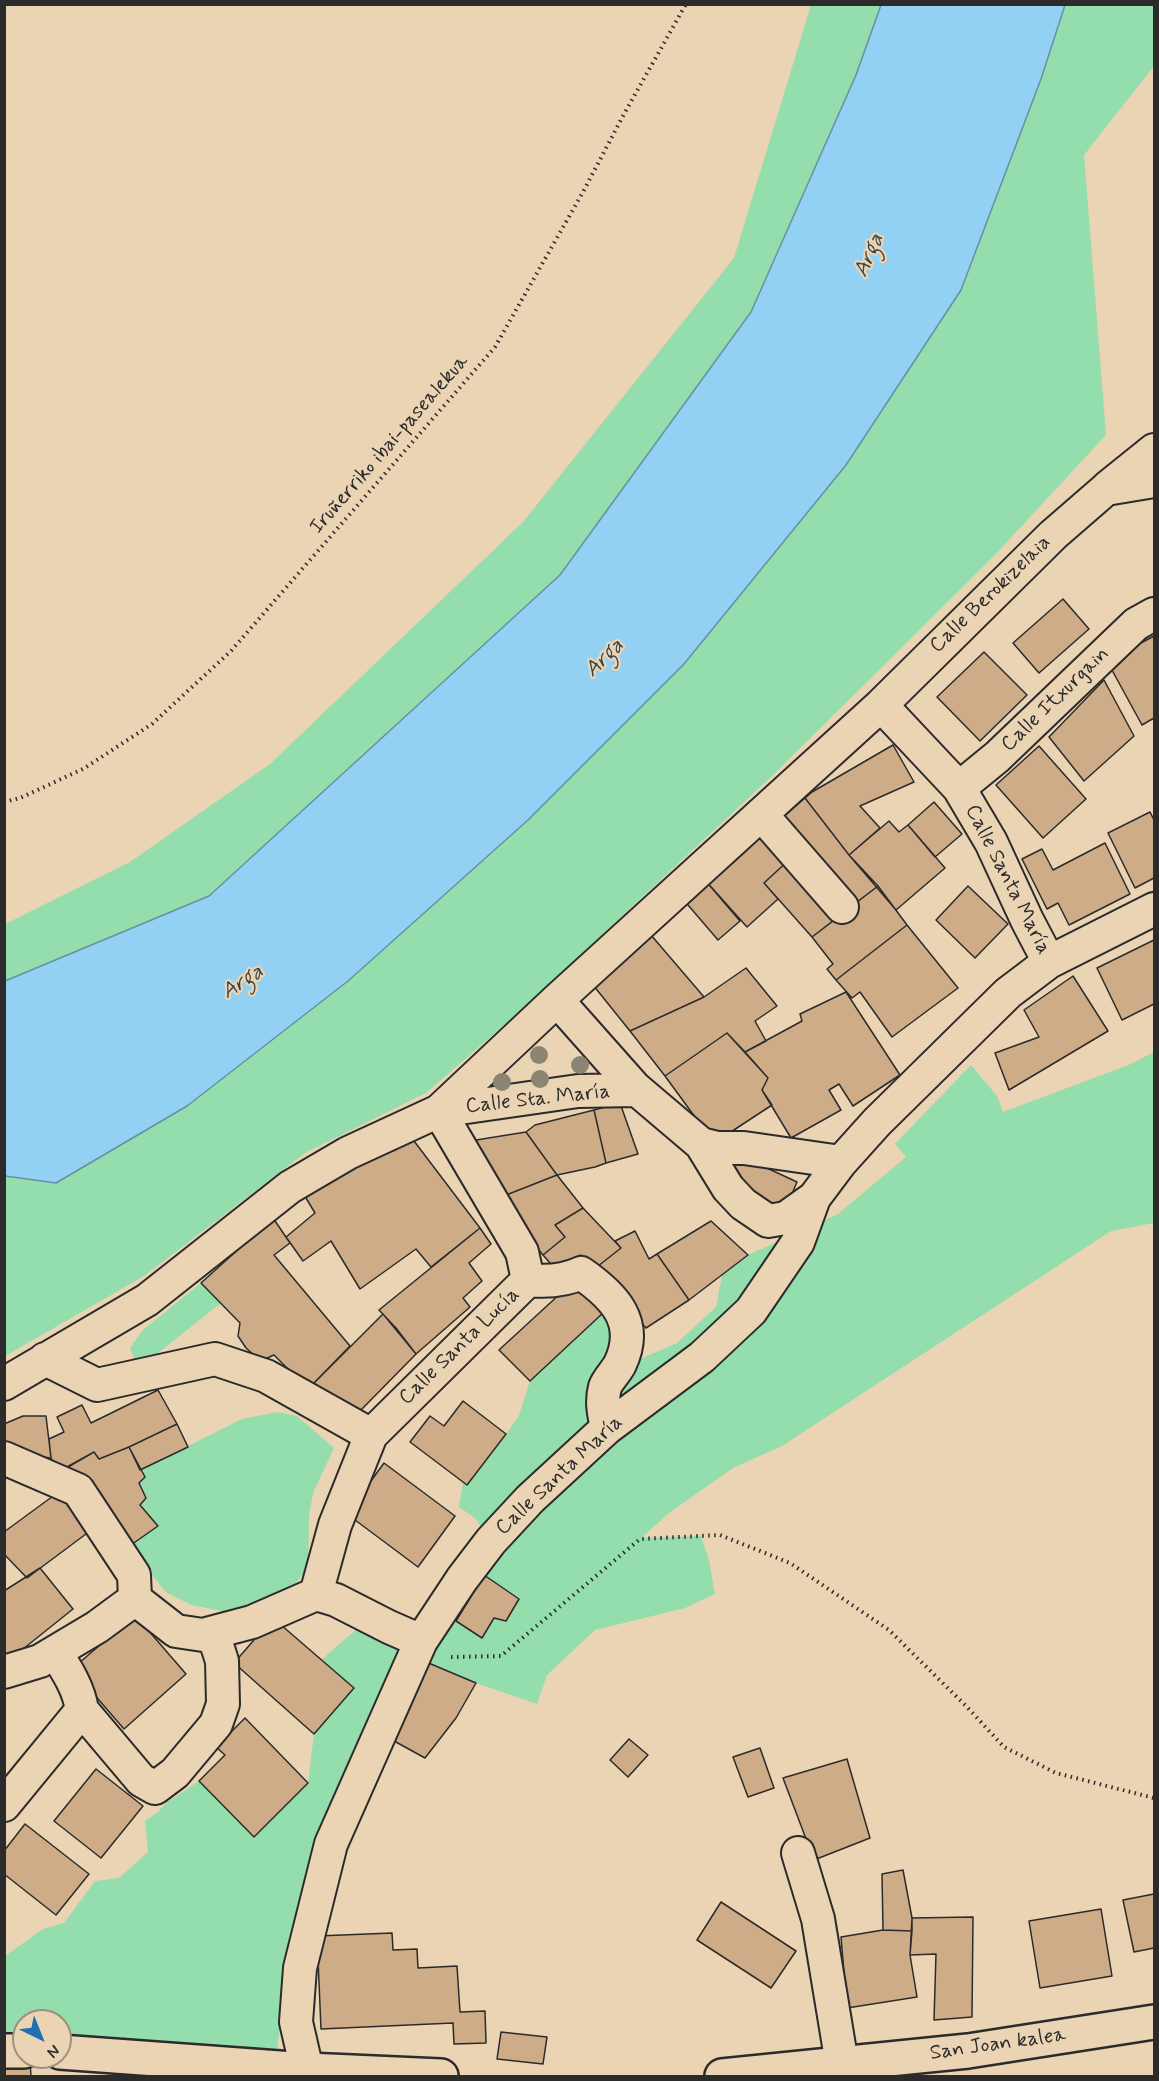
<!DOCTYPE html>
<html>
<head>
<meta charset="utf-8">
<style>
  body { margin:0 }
  #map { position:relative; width:1159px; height:2081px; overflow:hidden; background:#ead4b3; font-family:Mynerve,sans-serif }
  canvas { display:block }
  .frame { position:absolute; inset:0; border:6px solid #2b2b2b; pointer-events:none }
  .north { position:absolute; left:12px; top:2009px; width:60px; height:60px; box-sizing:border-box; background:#ead4b3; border:2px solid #9e907d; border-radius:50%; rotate:137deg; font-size:16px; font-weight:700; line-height:24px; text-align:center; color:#2b2b2b }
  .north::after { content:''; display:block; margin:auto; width:21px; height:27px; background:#1f6fb2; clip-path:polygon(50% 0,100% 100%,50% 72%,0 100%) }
</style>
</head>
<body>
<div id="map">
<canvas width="1159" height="2081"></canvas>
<div class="frame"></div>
<div class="north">N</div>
</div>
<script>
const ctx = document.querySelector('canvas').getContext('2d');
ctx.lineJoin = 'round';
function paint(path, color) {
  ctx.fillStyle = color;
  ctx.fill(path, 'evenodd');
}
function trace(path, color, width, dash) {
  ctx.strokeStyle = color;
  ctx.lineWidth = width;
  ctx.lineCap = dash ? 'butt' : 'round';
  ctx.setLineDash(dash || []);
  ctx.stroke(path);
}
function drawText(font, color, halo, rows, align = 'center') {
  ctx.font = font + ' Mynerve,sans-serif';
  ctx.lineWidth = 4.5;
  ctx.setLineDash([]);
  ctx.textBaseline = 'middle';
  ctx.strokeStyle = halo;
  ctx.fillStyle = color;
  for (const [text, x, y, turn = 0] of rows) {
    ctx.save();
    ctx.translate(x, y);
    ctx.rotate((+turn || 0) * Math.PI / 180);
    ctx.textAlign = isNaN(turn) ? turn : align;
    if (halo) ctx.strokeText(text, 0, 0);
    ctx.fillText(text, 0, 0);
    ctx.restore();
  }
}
paint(new Path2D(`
  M 811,5 L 881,5 L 856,75 L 751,312 L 560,575 L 209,896 L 5,981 L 5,924 L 130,862 L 270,764 L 523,522 L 734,258 Z
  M 1065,5 L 1154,5 L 1154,66 L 1084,155 L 1106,435 L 994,556 L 773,775 L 518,1013 L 426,1093 L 305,1153 L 144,1276 L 5,1356 L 5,1176 L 56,1183 L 187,1106 L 348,981 L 528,820 L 684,664 L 1041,79 Z
  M 1154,1052 L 1154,1223 L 1111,1231 L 782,1446 L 733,1468 L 669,1513 L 641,1538 L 701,1536 L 709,1560 L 715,1594 L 685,1608 L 595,1630 L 547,1675 L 537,1704 L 476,1683 L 419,1659 L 456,1621 L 484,1575 L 491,1541 L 475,1518 L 459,1507 L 463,1482 L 467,1485 L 518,1418 L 530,1381 L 603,1313 L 629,1341 L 640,1359 L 677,1343 L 716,1307 L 722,1275 L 748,1255 L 838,1214 L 906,1157 L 895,1144 L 971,1065 L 997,1096 L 1003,1112 L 1131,1064 Z
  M 201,1283 L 221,1303 L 144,1364 L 135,1360 L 130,1348 L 143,1330 Z
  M 277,1412 L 297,1416 L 334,1448 L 313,1493 L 309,1516 L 308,1568 L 295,1584 L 254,1603 L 223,1611 L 191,1605 L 167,1593 L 128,1547 L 158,1526 L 140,1505 L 146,1498 L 139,1483 L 145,1477 L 140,1470 L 242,1419 Z
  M 359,1627 L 408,1645 L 292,1961 L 280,2025 L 277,2052 L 60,2036 L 60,2021 L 24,2021 L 24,2035 L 5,2036 L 5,1956 L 43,1929 L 64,1923 L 95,1881 L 119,1878 L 148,1852 L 145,1821 L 158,1812 L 166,1803 L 199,1781 L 254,1837 L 308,1783 L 314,1734 L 354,1688 L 321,1660 Z`), '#94ddac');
const water = new Path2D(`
  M 881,5 L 1065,5 L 1041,79 L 961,290 L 846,465 L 684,664 L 528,820 L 348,981 L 187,1106 L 56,1183 L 5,1176 L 5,981 L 209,896 L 560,575 L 751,312 L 856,75 Z`);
paint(water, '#92d1f3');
trace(water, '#698fa3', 1.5);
const building = new Path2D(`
  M 1063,599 L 1089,629 L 1039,673 L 1013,643 Z
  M 1154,636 L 1154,718 L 1142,725 L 1107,661 Z
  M 984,652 L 1027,695 L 980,741 L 937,697 Z
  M 1104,680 L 1134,736 L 1084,781 L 1049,737 Z
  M 893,745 L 914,782 L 860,806 L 880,828 L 849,855 L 805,798 L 812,792 Z
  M 1039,746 L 1086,799 L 1043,838 L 996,785 Z
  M 805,798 L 849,855 L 878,886 L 849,908 L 777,822 Z
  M 934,802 L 962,834 L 935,857 L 908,825 Z
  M 1150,812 L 1154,820 L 1154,878 L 1135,888 L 1108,833 Z
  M 889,821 L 899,832 L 908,825 L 945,868 L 896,910 L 849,855 Z
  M 761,825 L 791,858 L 764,883 L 778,899 L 747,927 L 704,879 Z
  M 1105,843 L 1130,894 L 1069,925 L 1058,903 L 1047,909 L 1022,859 L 1042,849 L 1053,870 Z
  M 791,858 L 841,915 L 812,937 L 764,883 Z
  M 704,879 L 740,921 L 718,940 L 682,898 Z
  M 878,886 L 907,925 L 836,980 L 827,969 L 833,964 L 812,937 Z
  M 968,886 L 1008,924 L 975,958 L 936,920 Z
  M 907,925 L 958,988 L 892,1037 L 860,992 L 852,998 L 836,980 Z
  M 645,928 L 704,997 L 630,1031 L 589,980 Z
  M 1154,940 L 1154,1004 L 1122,1020 L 1097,968 Z
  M 746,968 L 777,1006 L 755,1021 L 766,1041 L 745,1052 L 727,1033 L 665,1076 L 630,1031 L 704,997 Z
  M 1073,976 L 1108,1031 L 1009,1090 L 995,1053 L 1039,1037 L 1024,1010 Z
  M 846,992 L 900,1075 L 853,1106 L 839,1084 L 829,1090 L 841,1110 L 791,1138 L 762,1090 L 768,1078 L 745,1052 L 802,1021 L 800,1014 Z
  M 727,1033 L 768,1078 L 762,1090 L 772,1105 L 714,1143 L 665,1076 Z
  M 620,1103 L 638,1154 L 606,1163 L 594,1110 Z
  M 594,1110 L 606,1163 L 595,1167 L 557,1175 L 526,1132 L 535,1125 Z
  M 526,1132 L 557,1175 L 496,1199 L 470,1141 Z
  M 411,1137 L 480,1228 L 431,1267 L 416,1249 L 360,1289 L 331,1241 L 303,1261 L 286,1237 L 315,1213 L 300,1188 Z
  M 739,1155 L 797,1182 L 784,1213 L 727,1183 Z
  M 557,1175 L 583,1208 L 555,1225 L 565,1237 L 543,1255 L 496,1199 Z
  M 583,1208 L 621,1248 L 593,1270 L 580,1255 L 558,1272 L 543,1255 L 565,1237 L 555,1225 Z
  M 273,1218 L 290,1243 L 274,1255 L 350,1346 L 308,1389 L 274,1355 L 265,1359 L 256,1357 L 246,1348 L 238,1336 L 240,1323 L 201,1283 Z
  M 711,1221 L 748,1255 L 689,1300 L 657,1254 Z
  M 480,1228 L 491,1244 L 469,1263 L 482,1281 L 463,1298 L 470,1307 L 416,1354 L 396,1328 L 379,1310 Z
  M 635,1231 L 649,1259 L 657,1254 L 689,1300 L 646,1328 L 593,1270 L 621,1248 L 615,1241 Z
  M 574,1281 L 603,1313 L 530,1381 L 499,1350 Z
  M 383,1314 L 416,1354 L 360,1411 L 308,1389 Z
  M 158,1390 L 177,1424 L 129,1447 L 99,1459 L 94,1452 L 58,1472 L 51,1458 L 49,1439 L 64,1432 L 57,1417 L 82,1405 L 91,1423 Z
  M 463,1401 L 506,1434 L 467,1485 L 410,1442 L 430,1416 L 444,1426 Z
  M 23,1416 L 46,1416 L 51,1458 L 4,1453 L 4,1424 Z
  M 177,1424 L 188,1447 L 140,1470 L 129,1447 Z
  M 129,1447 L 145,1477 L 139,1483 L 146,1498 L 140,1505 L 158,1526 L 128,1547 L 117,1542 L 68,1467 L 94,1452 L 99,1459 Z
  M 384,1463 L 455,1516 L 418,1567 L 347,1514 Z
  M 64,1488 L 94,1528 L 27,1578 L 4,1554 L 4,1532 Z
  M 40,1568 L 73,1609 L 8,1661 L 4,1661 L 4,1591 Z
  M 484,1575 L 519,1599 L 506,1621 L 494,1618 L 482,1638 L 456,1621 Z
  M 135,1615 L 186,1674 L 124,1729 L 72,1669 Z
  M 273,1618 L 354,1688 L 314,1734 L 234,1663 Z
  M 419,1659 L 476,1683 L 456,1718 L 425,1758 L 385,1736 Z
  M 245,1718 L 308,1783 L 254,1837 L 199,1781 L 225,1755 L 216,1747 Z
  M 629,1739 L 648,1755 L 628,1777 L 610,1760 Z
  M 760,1748 L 774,1788 L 748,1797 L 733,1757 Z
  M 847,1759 L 870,1838 L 814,1860 L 783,1778 Z
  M 96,1769 L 143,1806 L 101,1858 L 54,1821 Z
  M 25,1824 L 89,1874 L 56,1915 L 4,1874 L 4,1851 Z
  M 903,1870 L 912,1918 L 912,1931 L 883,1930 L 882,1874 Z
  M 1154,1894 L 1154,1948 L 1134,1952 L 1123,1900 Z
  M 721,1902 L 796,1951 L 771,1988 L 697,1940 Z
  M 1101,1909 L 1112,1976 L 1040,1988 L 1029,1921 Z
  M 973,1917 L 972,2017 L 934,2020 L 936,1954 L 910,1955 L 912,1918 Z
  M 883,1930 L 912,1931 L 910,1955 L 917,1997 L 847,2008 L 841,1937 Z
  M 392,1933 L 393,1950 L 417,1949 L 418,1968 L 457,1966 L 460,2012 L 485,2011 L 486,2043 L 454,2044 L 453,2023 L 321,2029 L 317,1936 Z
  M 501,2032 L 547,2037 L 543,2064 L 497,2059 Z
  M 4,2062 L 30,2062 L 31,2076 L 4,2076 Z`);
paint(building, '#cdac87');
trace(building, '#2b2b2b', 1.5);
const minor = new Path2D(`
  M 1108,487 L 1154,450
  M 959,788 L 997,757 L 1136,624 L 1154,614
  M 761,814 L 842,907
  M 1049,962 L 1154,909
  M 557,1000 L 635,1088 L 701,1144 L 717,1148 L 744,1148 L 841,1162
  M 701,1144 L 728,1188 L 743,1204 L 768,1221 L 786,1218 L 814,1198
  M 528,1280 L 522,1252 L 439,1111 L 578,1091 L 637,1090
  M 528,1280 C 547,1282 564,1281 581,1273 C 614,1296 640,1322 620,1364 C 616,1372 608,1379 605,1387 C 601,1402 604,1414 607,1428
  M 45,1359 L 97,1385 L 215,1359 L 266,1376 L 371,1435
  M 4,1384 L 147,1300 L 290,1187 L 348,1153 L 439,1111 L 557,1000 L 881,705 L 1053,535 L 1106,489 L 1154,481
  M 4,1458 L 78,1490 L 134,1575 L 135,1599
  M 316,1594 L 335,1525 L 371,1435 L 528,1280
  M 4,1672 L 40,1661 L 97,1627 L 135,1599 L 176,1631 L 203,1635 L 252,1622 L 316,1594 L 336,1600 L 389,1627 L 421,1641
  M 82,1710 L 141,1780 L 155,1788 L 175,1773 L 216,1724 L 223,1704 L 222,1661 L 213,1633
  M 4,1805 L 82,1710 C 79,1689 67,1670 55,1652
  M 798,1853 L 818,1919 L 842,2064
  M 307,2070 L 296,2022 L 300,1968 L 331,1844 L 421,1641 L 462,1579 L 491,1541 L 530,1499 L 607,1428 L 702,1357 L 751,1311 L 798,1242 L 814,1198 L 841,1162 L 877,1122 L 1008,993 L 1049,962 L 1027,920 L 991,842 L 959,788 L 881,705`);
const tertiary = new Path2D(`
  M 4,2051 L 24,2051
  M 60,2052 L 307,2070 L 441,2076
  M 722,2076 L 968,2051 L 1154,2022`);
trace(minor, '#2b2b2b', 36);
trace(tertiary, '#2b2b2b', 38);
trace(new Path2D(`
  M 4,802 L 20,798 L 83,769 L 152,724 L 231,651 L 495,347 L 583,192 L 624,114 L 686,4
  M 451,1657 L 501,1656 L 640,1539 L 720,1535 L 790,1563 L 889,1630 L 967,1707 L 1004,1747 L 1056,1773 L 1154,1798`), '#2b2b2b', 4, [1.5, 4.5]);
trace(minor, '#ead4b3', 32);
trace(tertiary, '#ead4b3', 33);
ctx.fillStyle = '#8a8673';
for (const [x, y] of [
  [539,1055],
  [580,1065],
  [540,1079],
  [502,1082]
]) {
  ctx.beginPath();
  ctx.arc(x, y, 9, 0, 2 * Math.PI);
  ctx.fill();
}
drawText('21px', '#2b2b2b', '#ead4b3', [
  ["Iruñerriko ibai-pasealekua",390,445,-49],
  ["Calle Berokizelaia",991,595,-44],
  ["Calle Itxurgain",1056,700,-44],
  ["Calle Santa María",1007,880,63],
  ["Calle Sta. María",538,1100,-6],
  ["Calle Santa Lucía",460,1347,-44],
  ["Calle Santa María",560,1476,-43],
  ["San Joan kalea",998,2045,-8]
]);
drawText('italic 22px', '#3a4449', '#ead4b3', [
  ["Arga",870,256,-66],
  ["Arga",605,659,-44],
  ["Arga",243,983,-33]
]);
</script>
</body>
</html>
